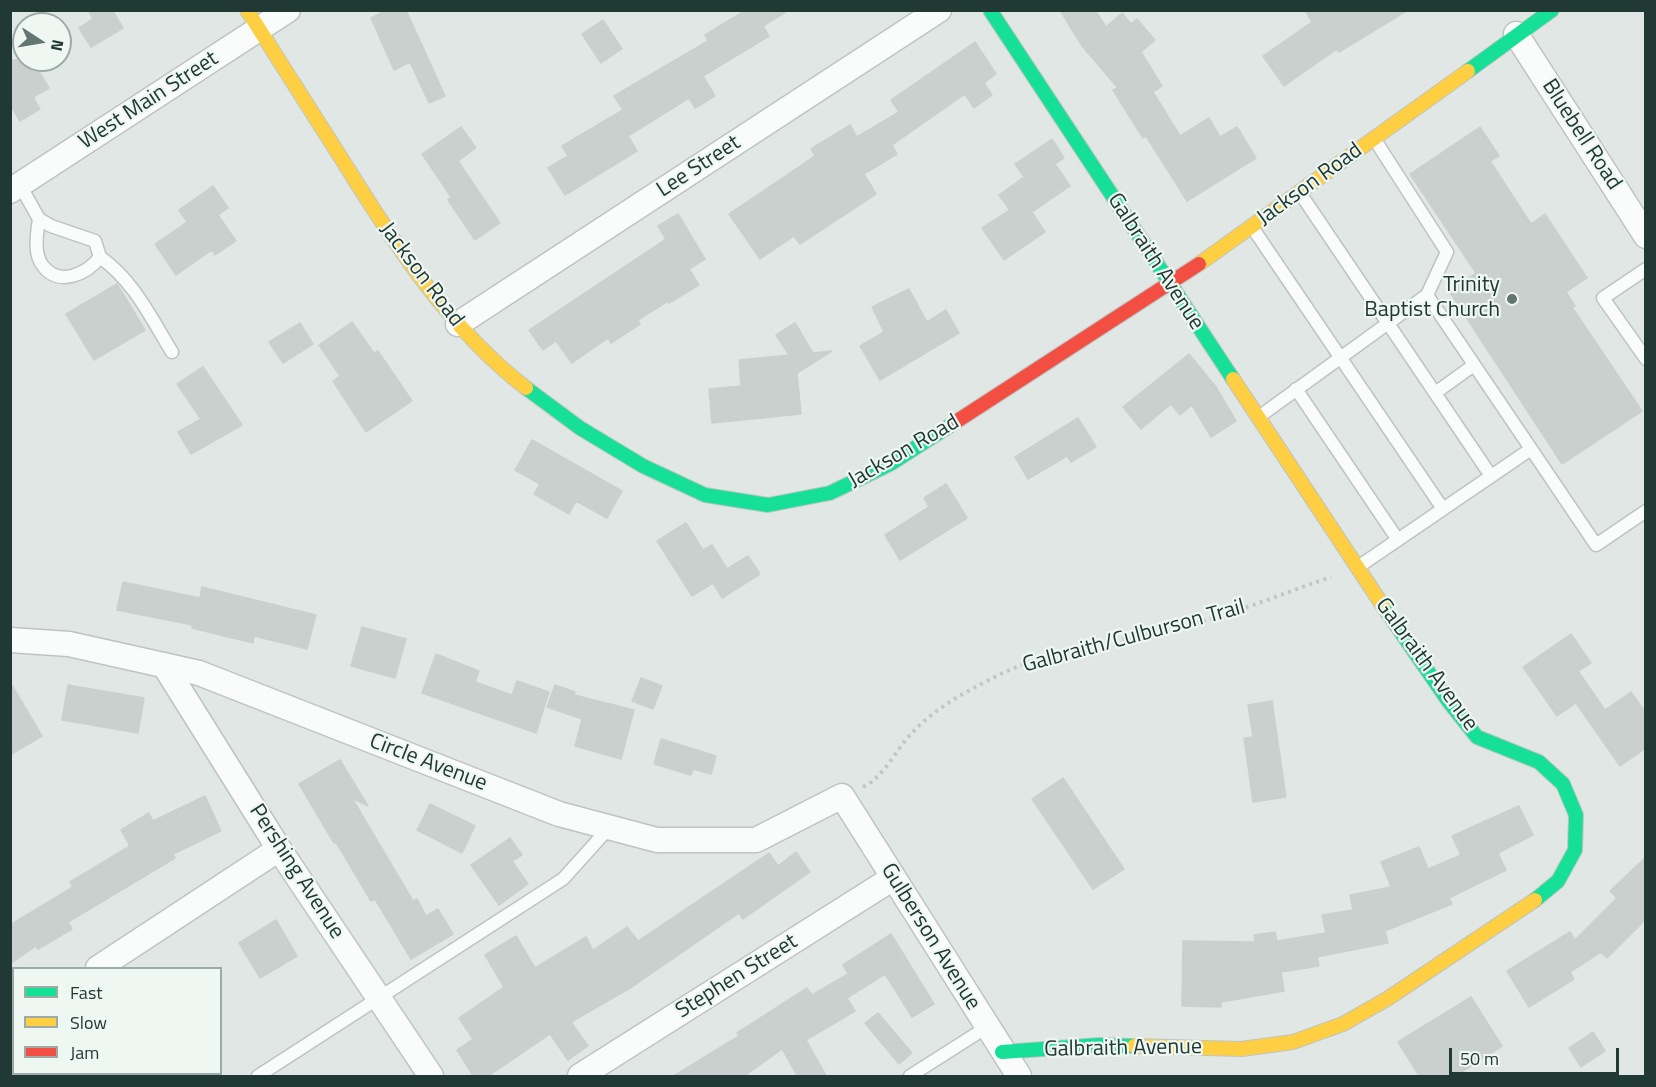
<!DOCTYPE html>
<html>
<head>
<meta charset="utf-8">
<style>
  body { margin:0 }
  #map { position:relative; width:1656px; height:1087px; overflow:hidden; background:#e1e7e5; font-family:"Titillium Web",sans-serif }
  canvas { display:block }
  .frame { position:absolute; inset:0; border:12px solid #203934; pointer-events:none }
  .legend { position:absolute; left:12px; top:967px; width:210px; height:108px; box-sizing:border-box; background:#eff7f3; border:2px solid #9caba7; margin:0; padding:8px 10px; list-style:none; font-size:18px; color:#203934 }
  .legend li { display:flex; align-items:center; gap:12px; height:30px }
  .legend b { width:30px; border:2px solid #9caba7 }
  .north { position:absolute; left:12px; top:12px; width:60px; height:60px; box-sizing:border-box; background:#eff7f3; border:2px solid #9caba7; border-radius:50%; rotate:102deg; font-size:16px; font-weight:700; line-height:24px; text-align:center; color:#203934 }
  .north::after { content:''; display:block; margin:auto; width:21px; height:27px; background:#647672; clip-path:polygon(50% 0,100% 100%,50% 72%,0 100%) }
  .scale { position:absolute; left:1449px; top:1048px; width:170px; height:27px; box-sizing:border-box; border:3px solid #203934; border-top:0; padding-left:8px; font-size:18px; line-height:21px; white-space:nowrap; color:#203934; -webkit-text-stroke:4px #eff7f3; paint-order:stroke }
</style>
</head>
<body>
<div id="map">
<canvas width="1656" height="1087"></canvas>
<div class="frame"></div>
<ul class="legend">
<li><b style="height:8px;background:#16e098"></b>Fast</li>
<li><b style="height:8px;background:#ffcf43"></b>Slow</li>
<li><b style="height:8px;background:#f24e42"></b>Jam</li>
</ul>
<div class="north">N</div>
<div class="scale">50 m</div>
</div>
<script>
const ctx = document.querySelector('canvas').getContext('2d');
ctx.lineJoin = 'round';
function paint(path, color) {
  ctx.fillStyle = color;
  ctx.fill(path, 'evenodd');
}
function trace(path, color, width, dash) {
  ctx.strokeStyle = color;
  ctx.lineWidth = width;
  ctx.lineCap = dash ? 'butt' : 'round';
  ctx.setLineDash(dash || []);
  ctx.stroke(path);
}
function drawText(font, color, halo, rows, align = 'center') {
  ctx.font = font + ' "Titillium Web",sans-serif';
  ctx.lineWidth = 4.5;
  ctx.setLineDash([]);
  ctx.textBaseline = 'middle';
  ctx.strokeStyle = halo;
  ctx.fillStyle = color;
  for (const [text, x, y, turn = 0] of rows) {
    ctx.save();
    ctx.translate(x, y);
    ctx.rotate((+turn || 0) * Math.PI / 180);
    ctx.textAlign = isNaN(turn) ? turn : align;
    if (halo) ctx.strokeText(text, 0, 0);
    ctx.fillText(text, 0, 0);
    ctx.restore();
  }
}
const building = new Path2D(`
  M 88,10 L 112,10 L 123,28 L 91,47 L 79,28 L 93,19 Z
  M 387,10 L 406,10 L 445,96 L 429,103 L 410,62 L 394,70 L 371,18 Z
  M 746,10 L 789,10 L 763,26 L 769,36 L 703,76 L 715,96 L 695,108 L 689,98 L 628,136 L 637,151 L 565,195 L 548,168 L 568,156 L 562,146 L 623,110 L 614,96 L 708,41 L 705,35 Z
  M 1060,10 L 1095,10 L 1106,27 L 1122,13 L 1131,24 L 1137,19 L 1155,40 L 1141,52 L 1162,86 L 1153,92 L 1180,136 L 1209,118 L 1220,137 L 1237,127 L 1256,158 L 1187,201 L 1146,136 L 1143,138 L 1113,90 L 1118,88 L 1082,46 Z
  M 1305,10 L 1408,10 L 1339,52 L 1337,49 L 1284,86 L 1263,56 L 1312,22 Z
  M 603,20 L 622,49 L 601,63 L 582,34 Z
  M 975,42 L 996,74 L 984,83 L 992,95 L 974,108 L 965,94 L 892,145 L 897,154 L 864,174 L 876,194 L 800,244 L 794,236 L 760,259 L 729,214 L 815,156 L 811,149 L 850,125 L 857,137 L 899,112 L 891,100 Z
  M 10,60 L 32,60 L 49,88 L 33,97 L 40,109 L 20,121 L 10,104 Z
  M 461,127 L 476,148 L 458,161 L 500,223 L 475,240 L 448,200 L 451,197 L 422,154 Z
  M 1480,127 L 1499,156 L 1490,161 L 1531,224 L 1545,214 L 1587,278 L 1566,292 L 1575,306 L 1572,307 L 1642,411 L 1562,464 L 1449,291 L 1476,273 L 1410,174 Z
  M 1052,139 L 1064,158 L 1055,164 L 1070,186 L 1032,212 L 1045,232 L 1004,260 L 982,228 L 1010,210 L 999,195 L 1024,177 L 1015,164 Z
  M 213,186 L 228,208 L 218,215 L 236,241 L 215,255 L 212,250 L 176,275 L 155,244 L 187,222 L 179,210 Z
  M 678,214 L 705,259 L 689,269 L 699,285 L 669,303 L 668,301 L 638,320 L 640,324 L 611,343 L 608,338 L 572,363 L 556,341 L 543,350 L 529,330 L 666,239 L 658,226 Z
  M 117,284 L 145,330 L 94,360 L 66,314 Z
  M 909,289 L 927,322 L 946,310 L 959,333 L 880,380 L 860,346 L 884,332 L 872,307 Z
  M 352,322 L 374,353 L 378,351 L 412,401 L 366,432 L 333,381 L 340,376 L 319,345 Z
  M 300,323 L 313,344 L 283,363 L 269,342 Z
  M 795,323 L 813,353 L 832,351 L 797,373 L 801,414 L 712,423 L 709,389 L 741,386 L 739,360 L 789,355 L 776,335 Z
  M 1189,354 L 1216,387 L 1236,421 L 1211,437 L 1192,405 L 1180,415 L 1171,404 L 1141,429 L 1123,407 Z
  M 203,367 L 242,425 L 191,454 L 178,432 L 201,419 L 177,384 Z
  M 1078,418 L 1096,447 L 1071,462 L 1067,456 L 1028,479 L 1015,457 Z
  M 532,440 L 622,491 L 607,518 L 576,501 L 569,514 L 534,494 L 540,484 L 515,470 Z
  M 946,484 L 967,518 L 900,560 L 885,535 L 929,507 L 924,498 Z
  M 686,523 L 703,550 L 712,545 L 727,569 L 748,556 L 760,574 L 722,598 L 713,583 L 692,596 L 657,541 Z
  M 123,582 L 200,598 L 202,587 L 316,615 L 307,649 L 254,636 L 253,643 L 192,628 L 193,625 L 117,610 Z
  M 362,627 L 406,639 L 395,678 L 351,666 Z
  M 1571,634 L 1591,663 L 1578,671 L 1605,710 L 1631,692 L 1646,713 L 1646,748 L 1620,766 L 1576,703 L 1557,716 L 1523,667 Z
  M 436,654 L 479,671 L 475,682 L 512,695 L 517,681 L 549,692 L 536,733 L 422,693 Z
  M 641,678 L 662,686 L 653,709 L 632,701 Z
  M 10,682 L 42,736 L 10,755 Z
  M 68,685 L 144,698 L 138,733 L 62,720 Z
  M 555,685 L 575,692 L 574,695 L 634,710 L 621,759 L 575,746 L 582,719 L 547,707 Z
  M 1272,701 L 1286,797 L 1253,802 L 1244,738 L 1253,737 L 1248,705 Z
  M 661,739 L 716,756 L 711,774 L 693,769 L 691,775 L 654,764 Z
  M 340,760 L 368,806 L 352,798 L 413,901 L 417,899 L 426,916 L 438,909 L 453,934 L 411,959 L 375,899 L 371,901 L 336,842 L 334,843 L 299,784 Z
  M 1063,778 L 1124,869 L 1093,889 L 1032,799 Z
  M 205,796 L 221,831 L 173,854 L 175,858 L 68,922 L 72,929 L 38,949 L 36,946 L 10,964 L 10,925 L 73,887 L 70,882 L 130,846 L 121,830 L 149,813 L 153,821 Z
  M 430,804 L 475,826 L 462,853 L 417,830 Z
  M 1519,806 L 1533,835 L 1498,853 L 1506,870 L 1449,898 L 1452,904 L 1385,931 L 1388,943 L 1317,957 L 1319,966 L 1281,972 L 1284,991 L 1221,1002 L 1221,1007 L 1182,1006 L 1183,941 L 1255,942 L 1254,935 L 1275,932 L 1277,941 L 1326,933 L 1322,915 L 1353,910 L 1350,895 L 1391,887 L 1381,862 L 1419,847 L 1428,869 L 1461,855 L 1452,836 Z
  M 510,838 L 522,855 L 512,861 L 528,884 L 499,905 L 471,865 Z
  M 796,852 L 810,872 L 743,919 L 739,913 L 632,987 L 571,1022 L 588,1046 L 568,1060 L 550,1034 L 487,1077 L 474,1077 L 457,1050 L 473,1039 L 459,1018 L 504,987 L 485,955 L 516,936 L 535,968 L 586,937 L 593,950 L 627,927 L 638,941 L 769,853 L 778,866 Z
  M 1646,857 L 1646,919 L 1607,958 L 1601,952 L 1570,972 L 1574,979 L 1529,1007 L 1507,971 L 1570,932 L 1575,940 L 1617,898 L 1610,891 Z
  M 276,920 L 297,956 L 260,978 L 239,943 Z
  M 891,934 L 934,1004 L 912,1017 L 885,974 L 847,998 L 855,1011 L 806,1040 L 827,1077 L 798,1077 L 782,1049 L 743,1077 L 672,1077 L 739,1036 L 737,1033 L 807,988 L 812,995 L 848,974 L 843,965 Z
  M 1471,997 L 1502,1046 L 1454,1077 L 1420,1077 L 1398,1042 Z
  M 878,1013 L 912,1053 L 899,1064 L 865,1023 Z
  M 1593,1032 L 1605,1051 L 1581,1067 L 1569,1048 Z`);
paint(building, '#cad0ce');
trace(building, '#cad0ce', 1.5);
const lane = new Path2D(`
  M 20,185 L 39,219 L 51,226 L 95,241 L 100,257 C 87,274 59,287 43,266 C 33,254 37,233 39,219
  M 1300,193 L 1491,476
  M 1252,227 L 1443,509
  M 100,257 C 134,281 151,318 172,352
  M 1646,269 L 1603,298 L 1646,359
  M 1427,295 L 1596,545 L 1646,511
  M 1296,389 L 1398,540
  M 1435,393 L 1474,365
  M 1260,416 L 1427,295 L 1447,252 L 1375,140
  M 1358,567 L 1531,449
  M 258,1076 L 563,879 L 609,828
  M 910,1076 L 987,1027`);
const street = new Path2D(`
  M 1516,34 L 1646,236
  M 10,191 L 288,10
  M 458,324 L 939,10
  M 10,640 L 69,644 L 199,673 L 559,814 L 657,840 L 756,840 L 842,796 L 1019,1076
  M 164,665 L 279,849 L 431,1076
  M 98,968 L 279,849
  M 10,1026 L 14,1024
  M 580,1076 L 893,878`);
const fast = new Path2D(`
  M 990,10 L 1233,379
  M 1468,71 L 1552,10
  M 526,388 L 580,428 L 643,466 L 705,495 L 768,505 L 830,493 L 890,464 L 954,423
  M 1383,606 L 1449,702 L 1477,737 L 1539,762 L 1563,784 L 1576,815 L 1575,850 L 1558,881 L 1535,900
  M 1002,1052 L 1099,1045 L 1134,1046`);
const slow = new Path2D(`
  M 247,10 C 281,63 314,116 348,169 C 398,249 450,329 526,388
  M 1199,264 L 1468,71
  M 1233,379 L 1383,606
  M 1134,1046 L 1241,1049 L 1293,1042 L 1343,1024 L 1387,999 L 1535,900`);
const jam = new Path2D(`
  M 954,423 L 1199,264`);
trace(lane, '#bec4c2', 15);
trace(street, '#bec4c2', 27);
trace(fast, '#bec5c3', 16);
trace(slow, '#bec5c3', 16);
trace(jam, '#bec5c3', 16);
trace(new Path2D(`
  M 863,787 C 884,777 895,751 911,734 C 934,709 963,693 993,678 C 1051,647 1118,643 1180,627 C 1232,615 1281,594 1331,577`), '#bfc8c6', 4, [3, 4.5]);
trace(lane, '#fafbfb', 12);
trace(street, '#fafbfb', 24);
trace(fast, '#16e098', 14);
trace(slow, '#ffcf43', 14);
trace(jam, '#f24e42', 14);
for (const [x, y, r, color] of [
  [1512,299,6,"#647672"]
]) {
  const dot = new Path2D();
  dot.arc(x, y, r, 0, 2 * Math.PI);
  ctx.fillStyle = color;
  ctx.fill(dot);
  trace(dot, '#eff7f3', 2);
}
drawText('22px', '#203934', '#eff7f3', [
  ["West Main Street",149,101,-33],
  ["Bluebell Road",1581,135,57],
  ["Lee Street",699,167,-33],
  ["Jackson Road",1310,185,-36],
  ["Galbraith Avenue",1155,262,57],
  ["Jackson Road",421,275,53],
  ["Jackson Road",904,452,-30],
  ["Galbraith/Culburson Trail",1134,637,-15],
  ["Galbraith Avenue",1426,665,54],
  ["Circle Avenue",428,763,21],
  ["Pershing Avenue",296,872,57],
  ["Gulberson Avenue",930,937,58],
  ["Stephen Street",737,977,-32],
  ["Galbraith Avenue",1123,1049,-1]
]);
drawText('22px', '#203934', '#eff7f3', [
  ["Trinity",1500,286],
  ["Baptist Church",1500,311]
], 'right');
</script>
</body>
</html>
